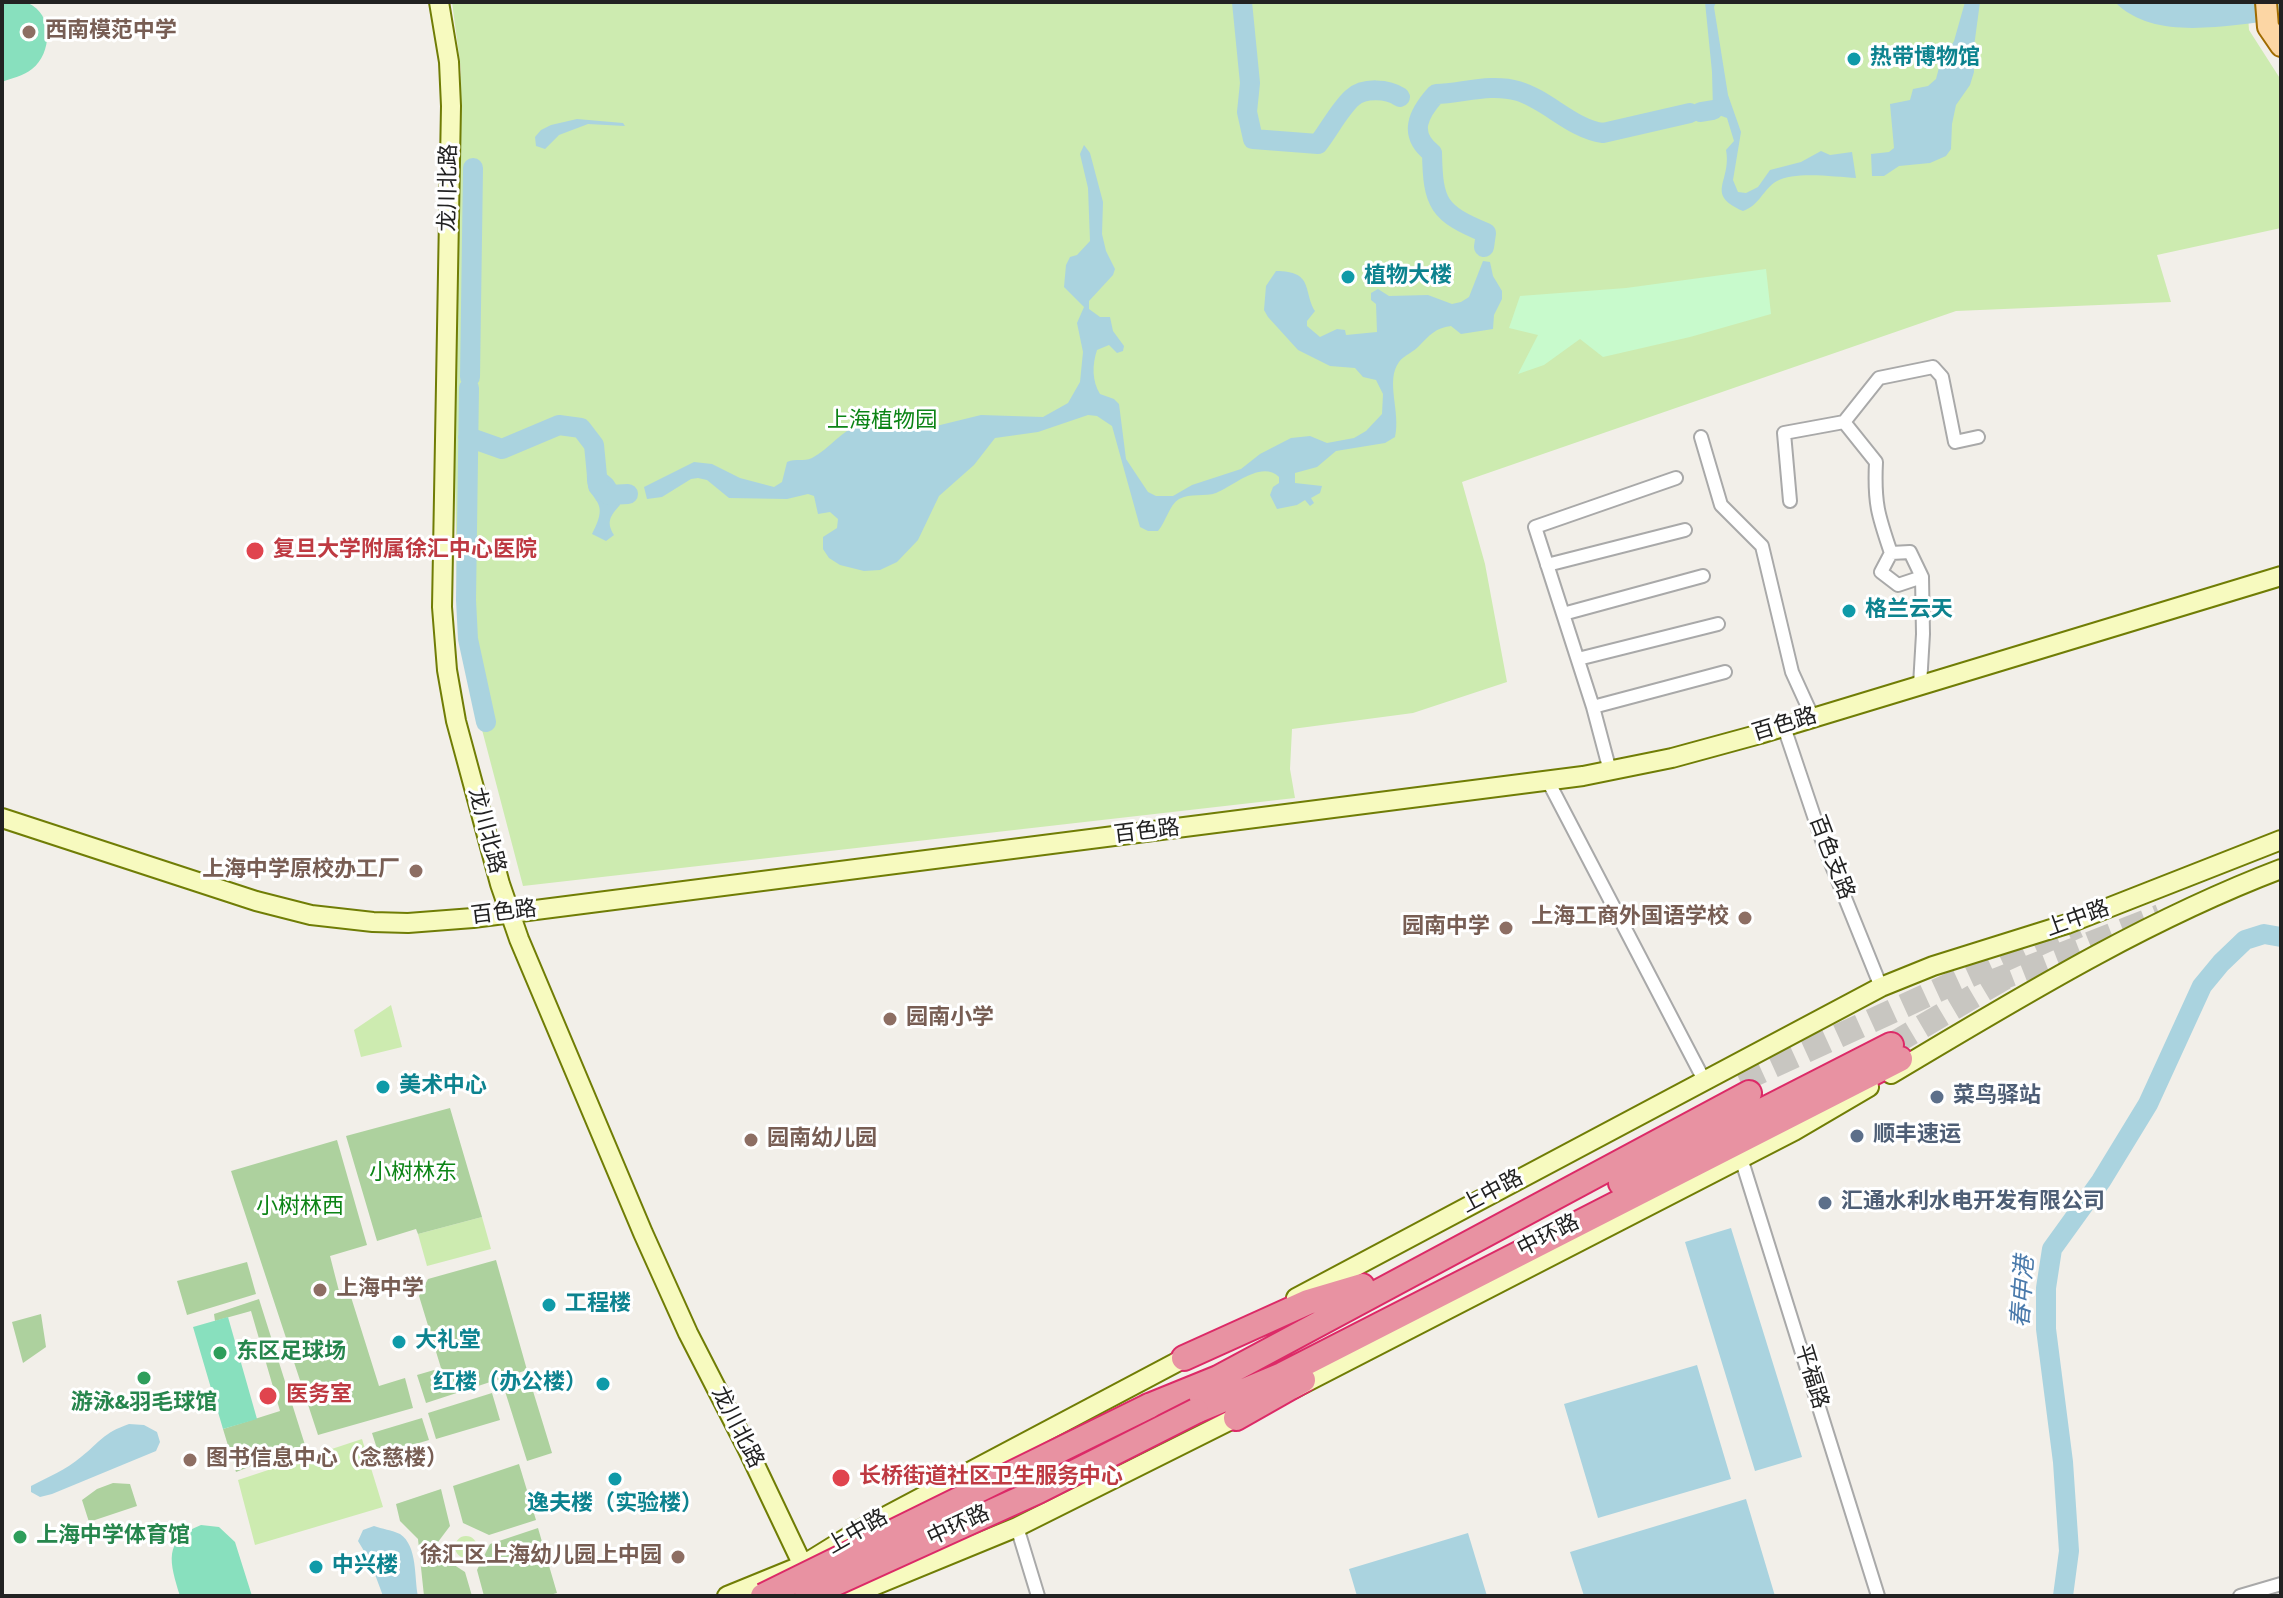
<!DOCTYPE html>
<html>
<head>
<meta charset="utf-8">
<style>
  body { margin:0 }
  #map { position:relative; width:2283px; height:1598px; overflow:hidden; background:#f2efe9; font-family:"Source Sans 3",sans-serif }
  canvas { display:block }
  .frame { position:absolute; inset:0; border:4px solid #222; pointer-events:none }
</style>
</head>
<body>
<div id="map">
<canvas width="2283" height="1598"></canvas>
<div class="frame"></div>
</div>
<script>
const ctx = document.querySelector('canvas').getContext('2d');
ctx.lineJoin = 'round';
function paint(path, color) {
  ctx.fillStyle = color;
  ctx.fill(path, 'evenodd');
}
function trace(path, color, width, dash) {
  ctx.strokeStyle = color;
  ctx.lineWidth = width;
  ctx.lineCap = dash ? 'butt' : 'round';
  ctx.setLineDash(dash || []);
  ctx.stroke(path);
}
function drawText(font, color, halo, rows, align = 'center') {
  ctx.font = font + ' "Source Sans 3","Noto Sans SC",sans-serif';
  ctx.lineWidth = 6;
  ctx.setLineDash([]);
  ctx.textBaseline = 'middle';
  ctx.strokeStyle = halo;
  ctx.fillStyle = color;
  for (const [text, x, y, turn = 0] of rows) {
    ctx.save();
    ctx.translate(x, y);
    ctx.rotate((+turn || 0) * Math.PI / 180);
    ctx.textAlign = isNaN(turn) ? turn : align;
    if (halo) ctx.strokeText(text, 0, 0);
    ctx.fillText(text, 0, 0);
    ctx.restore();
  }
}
paint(new Path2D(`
  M 452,2 L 2247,2 L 2249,30 L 2281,80 L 2281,228 L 2157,255 L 2171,302 L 1956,311 L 1462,482 L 1485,564 L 1507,682 L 1413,713 L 1292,729 L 1290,769 L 1295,798 L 523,886 L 470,684 L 457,603 L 454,402 L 461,70 Z
  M 391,1005 L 402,1047 L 361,1057 L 354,1030 Z
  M 482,1217 L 491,1249 L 427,1266 L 418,1234 Z
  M 362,1439 L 383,1507 L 255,1545 L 238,1480 Z
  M455 1547a11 11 0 1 1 22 0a11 11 0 1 1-22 0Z`), '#cdebb0');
paint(new Path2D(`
  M 450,1108 L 482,1217 L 418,1234 L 416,1229 L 377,1241 L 346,1136 Z
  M 337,1140 L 367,1245 L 330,1256 L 341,1299 L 351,1297 L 379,1386 L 405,1378 L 413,1408 L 318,1435 L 231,1171 Z
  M 496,1260 L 527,1370 L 426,1403 L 417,1375 L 441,1368 L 419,1296 L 428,1279 Z
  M 247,1262 L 256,1294 L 187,1315 L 177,1281 Z
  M 259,1299 L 305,1445 L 236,1472 L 223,1429 L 280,1411 L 251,1311 L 215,1321 L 214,1314 Z
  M 41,1314 L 46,1347 L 23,1363 L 12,1322 Z
  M 529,1378 L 552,1453 L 527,1461 L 504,1388 Z
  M 492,1393 L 500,1420 L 436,1439 L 428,1413 Z
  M 422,1418 L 429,1440 L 379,1455 L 372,1433 Z
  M 519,1464 L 536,1520 L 489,1535 L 463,1523 L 453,1486 Z
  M 113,1483 L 130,1484 L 137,1506 L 89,1522 L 82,1500 L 97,1489 Z
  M 441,1489 L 450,1526 L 438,1542 L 442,1557 L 465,1572 L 472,1596 L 424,1596 L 418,1539 L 400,1521 L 396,1504 Z
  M 538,1528 L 557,1593 L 546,1596 L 484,1596 L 477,1570 L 490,1544 Z`), '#add19e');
paint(new Path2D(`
  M 1766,269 L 1771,314 L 1690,337 L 1603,357 L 1580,339 L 1544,365 L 1518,374 L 1538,335 L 1509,328 L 1520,296 L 1626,288 Z`), '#c8facc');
paint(new Path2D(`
  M 2,2 C 10,2 21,0 28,3 C 54,14 52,54 32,69 C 23,76 12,78 2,82 Z
  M 228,1317 L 257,1419 L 223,1429 L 193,1327 Z
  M 201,1525 L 219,1527 L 235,1542 L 252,1596 L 180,1596 C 170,1563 162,1540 201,1525 Z`), '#88e0be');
paint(new Path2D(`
  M 1705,2 L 1716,2 L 1714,7 L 1728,95 L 1741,132 L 1733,180 L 1738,192 L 1746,193 L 1758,187 L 1770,170 L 1801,162 L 1821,151 L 1830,155 L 1852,152 L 1856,178 C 1835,177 1795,171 1777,181 C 1763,189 1760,205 1743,211 C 1704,194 1732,182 1726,150 L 1734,141 L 1727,118 L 1716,114 L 1713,110 L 1712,72 Z
  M 1965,2 L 1980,2 L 1973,54 L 1974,72 L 1970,85 L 1956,105 L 1952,124 L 1951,149 L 1946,156 L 1930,163 L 1899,166 L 1884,176 L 1872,176 L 1871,154 L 1889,152 L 1894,148 L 1890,104 L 1910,100 L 1913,89 L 1928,86 L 1936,79 L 1940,64 L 1954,41 Z
  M 2115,2 L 2281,2 L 2281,20 C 2229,24 2155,43 2115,2 Z
  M 577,119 L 623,123 L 625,126 L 588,124 L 559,135 L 545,149 L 536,146 L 535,137 L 541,130 L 551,125 Z
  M 1084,145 L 1090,153 L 1103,202 L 1102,234 L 1106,251 L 1115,269 L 1113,275 L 1089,301 L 1089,309 L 1100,317 L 1110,317 L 1113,331 L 1124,346 L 1123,351 L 1117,353 L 1109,345 L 1097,350 C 1092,365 1092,381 1100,394 L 1114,399 L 1119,404 L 1126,459 L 1148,492 L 1156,496 L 1173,496 L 1192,485 L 1241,469 L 1260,454 L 1291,438 L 1310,436 L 1327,443 L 1354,438 L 1366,431 L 1382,414 L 1383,394 L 1376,380 L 1363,377 L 1355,368 L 1330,366 L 1298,350 L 1268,317 L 1264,310 L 1266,286 L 1276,271 C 1314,271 1303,291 1315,311 L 1307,321 L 1307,326 L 1320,337 L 1337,329 L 1345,330 L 1346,335 L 1377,332 L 1376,304 L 1371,300 L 1371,293 L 1378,289 L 1389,296 L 1428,295 L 1452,304 L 1461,302 L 1469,297 L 1483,261 L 1490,262 L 1493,276 L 1502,291 L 1502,299 L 1494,315 L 1493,329 L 1461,334 L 1451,326 C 1435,328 1430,335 1419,346 C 1414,352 1404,355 1399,362 C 1385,381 1401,412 1395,437 L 1385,443 L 1336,451 L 1317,467 L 1295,473 L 1295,483 L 1322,486 L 1320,493 L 1311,498 L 1314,503 L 1310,506 L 1305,500 L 1297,505 L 1277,509 L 1270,495 L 1273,487 L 1279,483 L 1279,477 C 1261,460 1234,486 1216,493 C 1205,497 1190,493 1179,499 C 1169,505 1166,522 1158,531 L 1148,531 L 1140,527 L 1112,426 L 1097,416 L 1088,415 L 1038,432 L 995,438 L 974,465 L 939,496 L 918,540 L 897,562 L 880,570 L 864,571 L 840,565 L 829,558 L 823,549 L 823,537 L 837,528 L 838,519 L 830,512 L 818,514 L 814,496 L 808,494 L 787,499 L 729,498 L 707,480 L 698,478 L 691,479 L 662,497 L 647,499 L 644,487 L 694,462 L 712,464 L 740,478 L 774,487 L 782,482 L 787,462 C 796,458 803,462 812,458 C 829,449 841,431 860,424 L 928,428 L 981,415 L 1043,417 L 1068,403 L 1080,382 L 1083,352 L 1077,323 L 1084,307 L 1064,287 L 1066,265 L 1070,257 L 1077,255 L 1090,241 L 1088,188 L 1080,154 Z
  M 595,469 C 615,476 619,485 620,505 C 610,516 606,522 614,535 L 606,541 L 592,534 C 613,495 585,505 587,473 Z
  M 1731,1228 L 1802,1457 L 1755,1471 L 1685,1242 Z
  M 1697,1365 L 1731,1479 L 1598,1518 L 1564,1404 Z
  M 129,1424 L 144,1425 L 157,1432 L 160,1442 L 156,1451 L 52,1494 L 40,1497 L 31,1492 L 31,1486 C 48,1477 66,1470 81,1457 C 100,1442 103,1433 129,1424 Z
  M 1746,1499 L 1775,1596 L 1584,1596 L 1570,1552 Z
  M 374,1526 C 382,1529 392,1530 400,1534 C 418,1546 414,1578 418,1596 L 383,1596 L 370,1561 L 358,1541 L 363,1530 Z
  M 1468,1533 L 1487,1596 L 1357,1596 L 1349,1569 Z`), '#aad3df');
trace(new Path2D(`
  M 1242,2 L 1250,83 L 1247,112 L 1253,139 L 1318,144 C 1329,130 1339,110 1352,98 C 1364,87 1388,89 1400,97
  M 1701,112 L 1713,110
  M 1484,247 L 1486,233 C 1438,213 1433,204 1432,153 C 1408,134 1418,114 1436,94 C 1463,93 1491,83 1518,91 C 1548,100 1572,129 1603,133 L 1690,113
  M 470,377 L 473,168
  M 469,388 L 466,600 L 468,639 L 486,722
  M 468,437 L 502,449 L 559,425 L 581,428 L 594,445 L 598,486 L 609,495 L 628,494
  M 2063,1596 L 2069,1551 L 2063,1462 L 2046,1329 L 2046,1288 L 2052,1249 L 2101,1181 L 2148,1104 L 2202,986 L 2221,963 L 2245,940 L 2264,934 L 2281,937`), '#aad3df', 20);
trace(new Path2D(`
  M 1989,983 L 2160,916
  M 1891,1045 L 2006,977
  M 1740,1081 L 2078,926`), '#c8c6c1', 24, [24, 12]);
const street = new Path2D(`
  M 1701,437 L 1721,505 L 1762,546 L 1792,672 L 1813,718
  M 1676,478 L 1535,527 L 1593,707 L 1725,672
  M 1790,501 L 1784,433 L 1844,422
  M 1891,553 C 1878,515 1874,503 1876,462 L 1844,422 L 1879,378 L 1933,367 L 1942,377 L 1955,442 L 1978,437
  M 1547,565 L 1685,530
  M 1563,614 L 1703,576
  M 1578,659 L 1718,624
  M 1920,685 L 1923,634 L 1922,577 L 1910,552 L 1891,553 L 1881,572 L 1898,585 L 1922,577
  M 1593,707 L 1610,771
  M 1784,727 L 1824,846 L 1881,987
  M 1548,781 L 1704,1080
  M 1741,1158 L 1878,1596
  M 1017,1527 L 1038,1596
  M 2240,1596 L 2281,1584`);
const secondary = new Path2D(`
  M 439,2 L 449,62 L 451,106 L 442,607 L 447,670 L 456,721 L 500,884 L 519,939 L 643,1233 L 688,1333 L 748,1450 L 807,1574
  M 2,818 L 256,901 L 311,915 L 373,922 L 408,923 L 473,918 L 1583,776 L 1672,758 L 1760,734 L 2281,576
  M 1891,1074 C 2017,999 2144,921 2281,869
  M 1296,1298 L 1881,987 L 1933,966 L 2067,924 L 2281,840
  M 1293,1389 L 1794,1131 L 1869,1087
  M 727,1596 L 803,1565 L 858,1531 L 1196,1352
  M 849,1596 L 1017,1527 L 1245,1413`);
const primary = new Path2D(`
  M 2266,2 L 2268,27 L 2281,46`);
const highway = new Path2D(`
  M 1621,1183 L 1891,1045
  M 1184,1358 L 1308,1302 L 1362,1286
  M 1149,1406 L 1218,1378 L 1749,1093
  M 1196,1411 L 1282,1375 L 1900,1059
  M 1236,1418 L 1303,1380`);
trace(street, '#a9a9a9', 16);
trace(secondary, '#707d05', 22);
trace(primary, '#a06b00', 24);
trace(highway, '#dc2a67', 28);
trace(street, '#fff', 12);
trace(secondary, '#f7fabf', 18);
trace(primary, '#fcd6a4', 20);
trace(highway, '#e892a2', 24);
const highwayBridge = new Path2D(`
  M 763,1596 L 1149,1406
  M 807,1596 L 1038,1491 L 1196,1411`);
trace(highwayBridge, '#dc2a67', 28, []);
trace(highwayBridge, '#e892a2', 24);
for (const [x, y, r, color] of [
  [29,32,8,"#8d6e63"],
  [1854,59,8,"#0f9aa8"],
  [1348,277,8,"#0f9aa8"],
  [255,551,10,"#e0444e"],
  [1849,611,8,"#0f9aa8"],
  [416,871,8,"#8d6e63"],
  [1745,918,8,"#8d6e63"],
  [1506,928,8,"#8d6e63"],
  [890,1019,8,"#8d6e63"],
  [383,1087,8,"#0f9aa8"],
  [1937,1097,8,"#5c6f8a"],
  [1857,1136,8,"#5c6f8a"],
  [751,1140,8,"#8d6e63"],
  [1825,1203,8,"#5c6f8a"],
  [320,1290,8,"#8d6e63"],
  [549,1305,8,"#0f9aa8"],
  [399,1342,8,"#0f9aa8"],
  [220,1353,8,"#2e9e5b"],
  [144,1378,8,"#2e9e5b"],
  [603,1384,8,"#0f9aa8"],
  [268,1396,10,"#e0444e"],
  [190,1460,8,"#8d6e63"],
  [841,1478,10,"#e0444e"],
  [615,1479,8,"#0f9aa8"],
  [20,1537,8,"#2e9e5b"],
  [678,1557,8,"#8d6e63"],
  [316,1567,8,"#0f9aa8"]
]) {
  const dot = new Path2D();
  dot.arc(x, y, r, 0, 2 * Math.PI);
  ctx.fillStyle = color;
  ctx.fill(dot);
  trace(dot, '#fff', 3);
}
drawText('bold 22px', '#785e54', '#fff', [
  ["西南模范中学",45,32],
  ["上海中学原校办工厂",400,871,"right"],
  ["上海工商外国语学校",1729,918,"right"],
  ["园南中学",1490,928,"right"],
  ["园南小学",906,1019],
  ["园南幼儿园",767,1140],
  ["上海中学",336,1290],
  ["图书信息中心（念慈楼）",206,1460],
  ["徐汇区上海幼儿园上中园",662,1557,"right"]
], 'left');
drawText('bold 22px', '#0d838f', '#fff', [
  ["热带博物馆",1870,59],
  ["植物大楼",1364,277],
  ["格兰云天",1865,611],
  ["美术中心",399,1087],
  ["工程楼",565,1305],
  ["大礼堂",415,1342],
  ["红楼（办公楼）",587,1384,"right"],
  ["逸夫楼（实验楼）",615,1505,"center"],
  ["中兴楼",332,1567]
], 'left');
drawText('22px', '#222', '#fff', [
  ["龙川北路",450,188,-89],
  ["百色路",1785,726,-17],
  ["龙川北路",485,831,75],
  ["百色路",1147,833,-7],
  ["百色支路",1830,858,69],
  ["百色路",504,914,-7],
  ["上中路",2078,920,-20],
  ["上中路",1493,1193,-28],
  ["中环路",1549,1237,-27],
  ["平福路",1810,1377,73],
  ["龙川北路",736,1428,63],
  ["中环路",959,1527,-25],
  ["上中路",858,1533,-30]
]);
drawText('22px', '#0c8416', '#fff', [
  ["上海植物园",882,422],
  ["小树林东",413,1174],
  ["小树林西",300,1208]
]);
drawText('bold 22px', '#be3a42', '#fff', [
  ["复旦大学附属徐汇中心医院",273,551],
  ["医务室",286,1396],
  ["长桥街道社区卫生服务中心",859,1478]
], 'left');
drawText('bold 22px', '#4e5e75', '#fff', [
  ["菜鸟驿站",1953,1097],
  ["顺丰速运",1873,1136],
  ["汇通水利水电开发有限公司",1841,1203]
], 'left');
drawText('bold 22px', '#27864d', '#fff', [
  ["东区足球场",236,1353],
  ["游泳&羽毛球馆",144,1404,"center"],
  ["上海中学体育馆",36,1537]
], 'left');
drawText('italic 24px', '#4a7aab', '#fff', [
  ["春申港",2025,1292,-86]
]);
</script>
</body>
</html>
